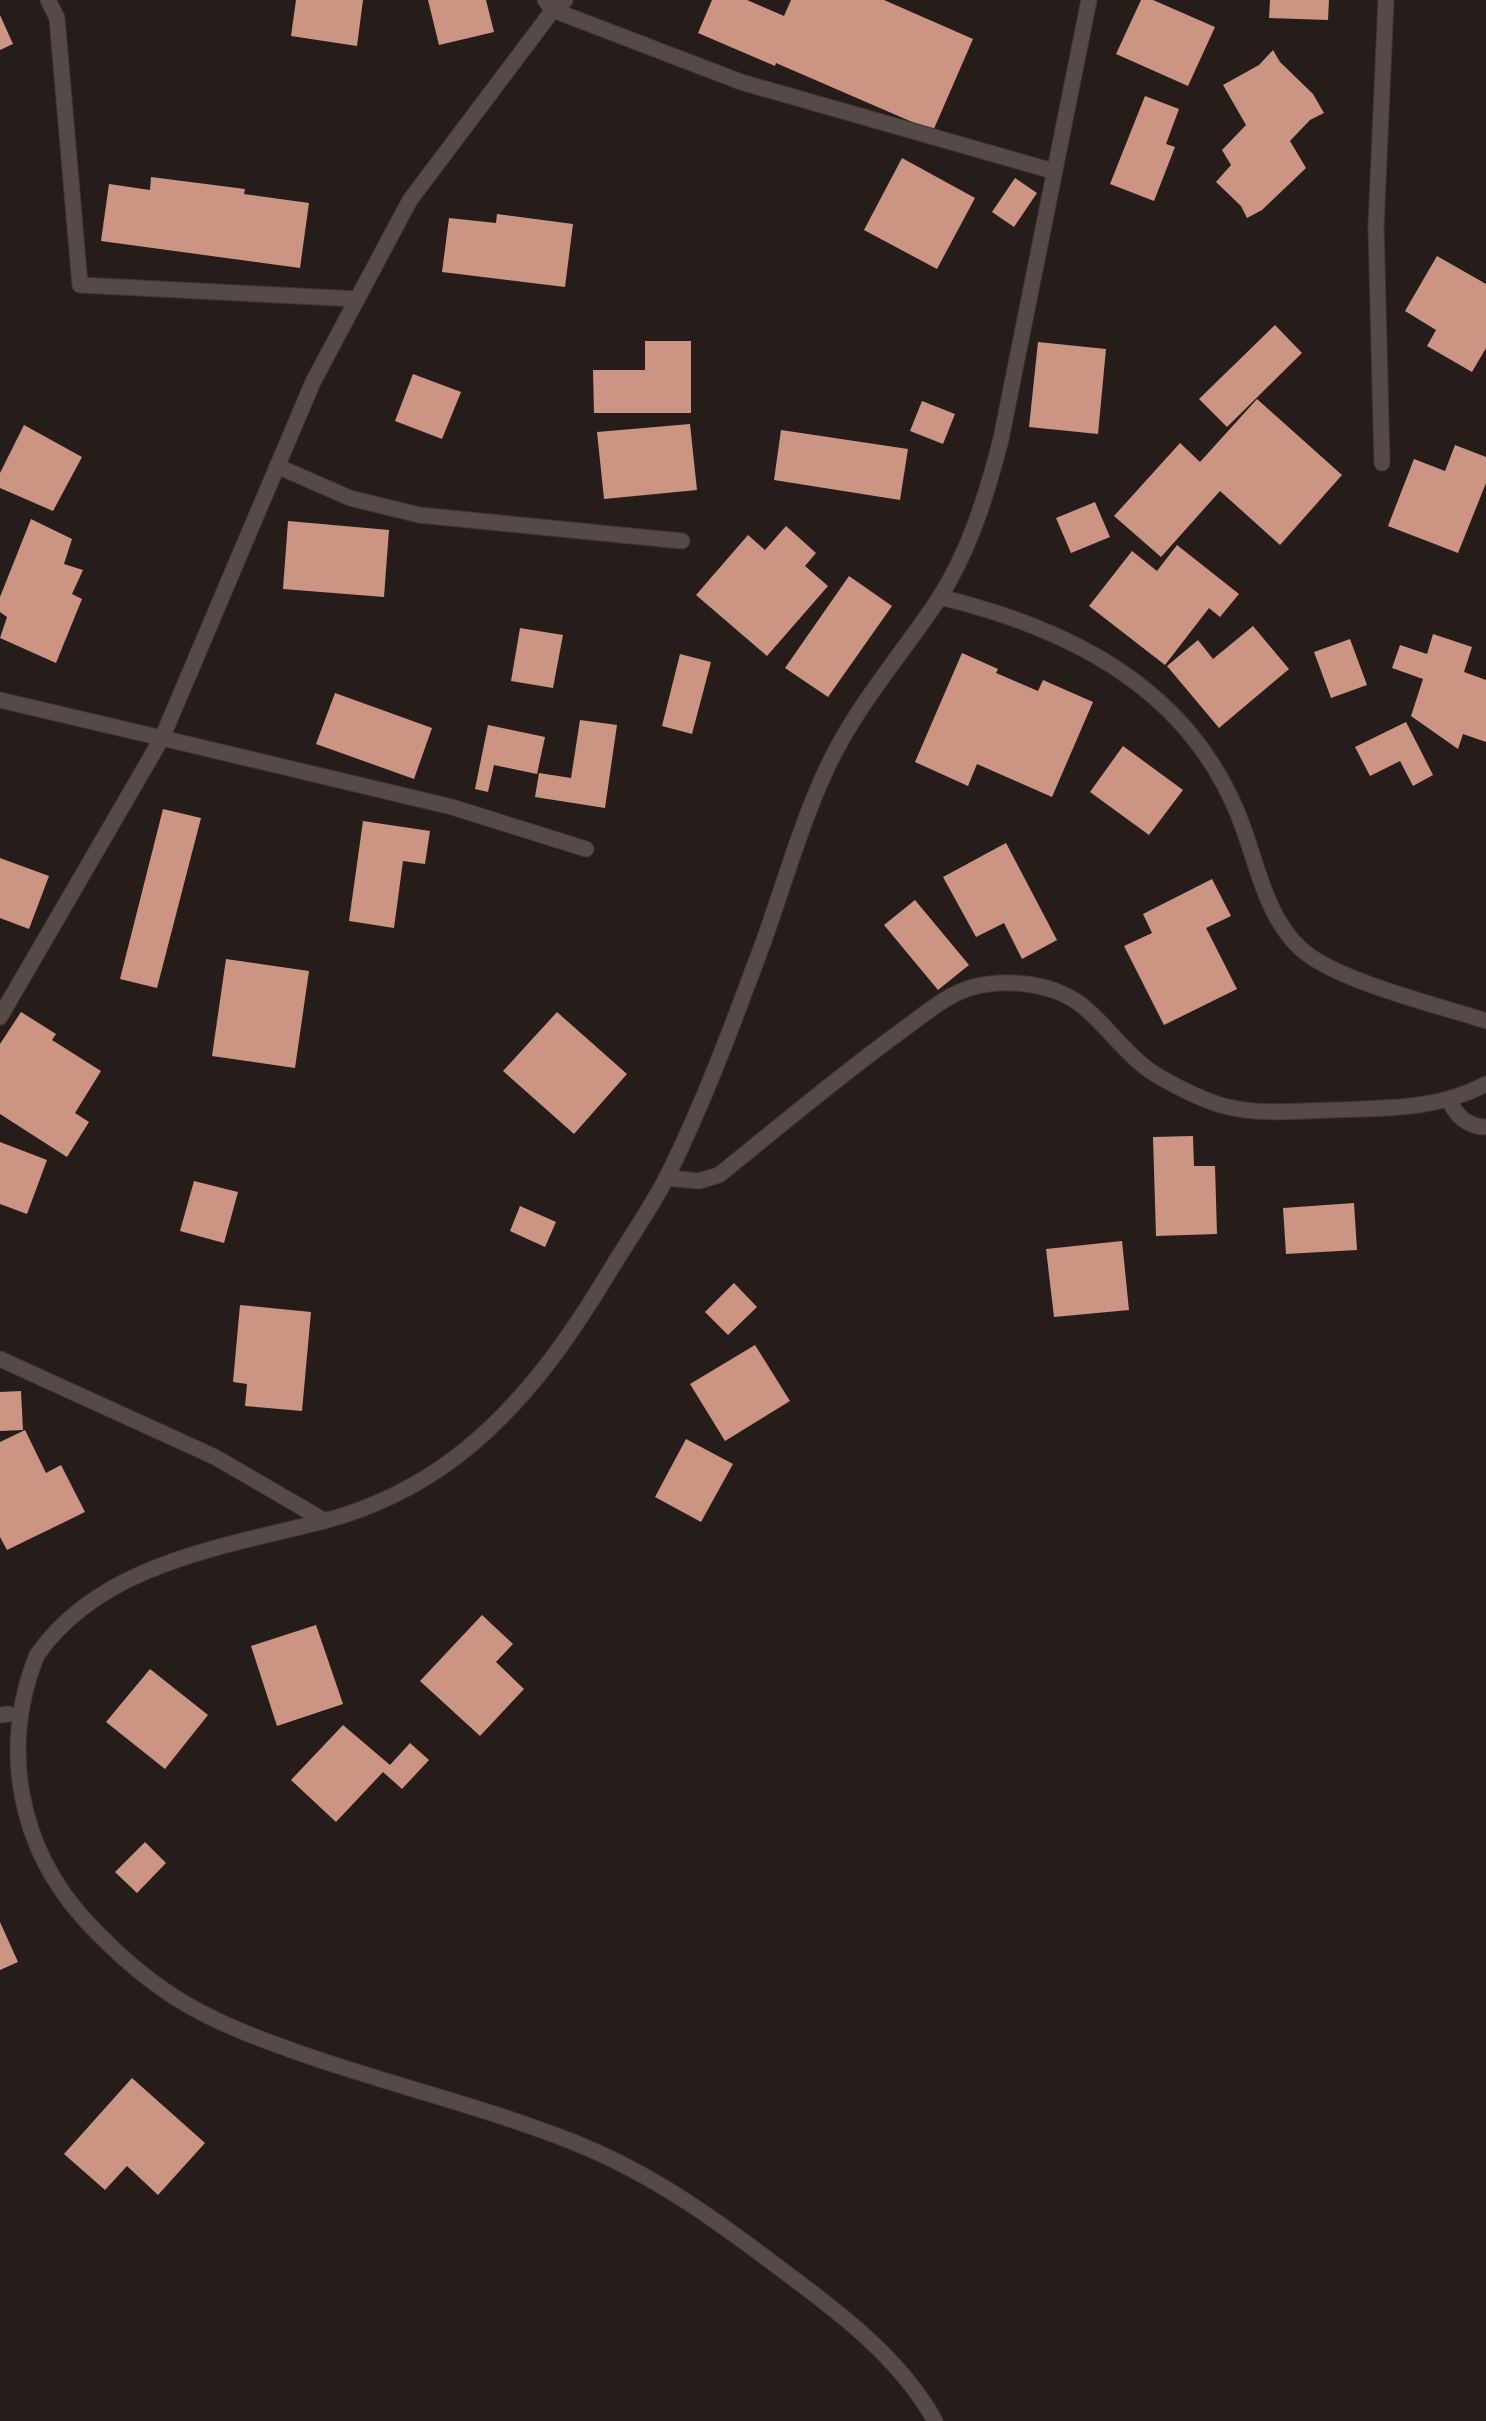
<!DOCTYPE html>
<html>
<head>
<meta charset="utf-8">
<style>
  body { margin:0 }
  canvas { display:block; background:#261d1a }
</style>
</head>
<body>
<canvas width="1486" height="2421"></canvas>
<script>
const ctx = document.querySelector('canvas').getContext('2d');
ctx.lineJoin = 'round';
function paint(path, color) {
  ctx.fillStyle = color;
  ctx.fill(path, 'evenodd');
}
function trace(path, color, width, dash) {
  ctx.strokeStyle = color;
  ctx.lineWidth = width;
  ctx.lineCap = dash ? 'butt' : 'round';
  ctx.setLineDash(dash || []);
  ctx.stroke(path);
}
paint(new Path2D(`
  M 296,0 L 363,0 L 357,46 L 291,36 Z
  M 428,0 L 486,0 L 494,32 L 439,45 Z
  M 712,0 L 747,0 L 784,16 L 791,0 L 884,0 L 973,39 L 933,131 L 776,63 L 775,66 L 698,33 Z
  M 1141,0 L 1153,0 L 1215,27 L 1188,86 L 1116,54 Z
  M 1270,0 L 1329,0 L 1328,20 L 1269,18 Z
  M 0,15 L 13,44 L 0,50 Z
  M 1273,50 L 1280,62 L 1313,94 L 1324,113 L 1310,120 L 1290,141 L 1306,168 L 1262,210 L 1247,218 L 1241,206 L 1216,182 L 1231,165 L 1222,150 L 1246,125 L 1223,85 L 1259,65 Z
  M 1145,96 L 1179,109 L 1166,144 L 1175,147 L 1154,201 L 1110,184 Z
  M 902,158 L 975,198 L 937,269 L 864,230 Z
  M 151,177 L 245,189 L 244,194 L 309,203 L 300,268 L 101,241 L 109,184 L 150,190 Z
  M 1015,178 L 1037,193 L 1014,227 L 992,212 Z
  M 497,214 L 573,224 L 565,287 L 442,272 L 449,218 L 496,223 Z
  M 1437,256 L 1486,284 L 1486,348 L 1472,372 L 1427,346 L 1436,330 L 1405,311 Z
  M 1275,325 L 1302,353 L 1227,427 L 1199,399 Z
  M 645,341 L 691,341 L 691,413 L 594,413 L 593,370 L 645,370 Z
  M 1038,342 L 1106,349 L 1098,434 L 1029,427 Z
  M 413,374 L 461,392 L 442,439 L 395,421 Z
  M 1257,399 L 1342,475 L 1280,545 L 1220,491 L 1161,557 L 1114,516 L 1180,443 L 1200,462 Z
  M 922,401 L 955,414 L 943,444 L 910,431 Z
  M 690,424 L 697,490 L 604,499 L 597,432 Z
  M 24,425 L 82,457 L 53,511 L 0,488 L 0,473 Z
  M 781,430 L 908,449 L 900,500 L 774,480 Z
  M 1455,445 L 1486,457 L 1486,483 L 1458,553 L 1388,526 L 1414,459 L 1445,471 Z
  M 1095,502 L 1110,537 L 1071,553 L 1056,518 Z
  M 31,519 L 72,539 L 64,564 L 83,570 L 72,594 L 82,599 L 56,663 L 0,638 L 7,617 L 0,612 L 0,597 Z
  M 288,521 L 389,530 L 384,597 L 283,589 Z
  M 786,526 L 816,553 L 805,566 L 828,586 L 767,656 L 696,595 L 748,535 L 765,550 Z
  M 1177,545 L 1239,594 L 1220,617 L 1209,608 L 1165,665 L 1089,606 L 1132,551 L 1157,571 Z
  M 849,576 L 892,606 L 828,697 L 785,668 Z
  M 1253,626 L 1289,669 L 1219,728 L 1167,666 L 1198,640 L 1213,659 Z
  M 520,628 L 563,635 L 553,688 L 511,681 Z
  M 1433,634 L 1472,647 L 1464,672 L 1486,680 L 1486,742 L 1463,734 L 1458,749 L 1411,716 L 1423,679 L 1392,668 L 1400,645 L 1427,654 Z
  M 1350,639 L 1367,685 L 1331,698 L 1314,652 Z
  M 962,653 L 998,669 L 996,673 L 1038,691 L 1043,680 L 1093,702 L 1052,797 L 977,764 L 968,786 L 915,762 Z
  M 680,654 L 711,662 L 692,734 L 662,726 Z
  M 335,693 L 432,728 L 414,779 L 316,744 Z
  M 580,720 L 617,725 L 605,808 L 535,797 L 539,773 L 571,778 Z
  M 1406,722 L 1433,775 L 1413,786 L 1400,761 L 1370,776 L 1355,747 Z
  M 488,725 L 545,737 L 537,774 L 494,765 L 488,792 L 475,789 Z
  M 1123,746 L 1183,790 L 1149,835 L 1090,792 Z
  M 163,809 L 201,818 L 157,988 L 120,979 Z
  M 363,821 L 430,831 L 425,864 L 403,861 L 394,928 L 349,921 Z
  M 1006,843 L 1057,940 L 1022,959 L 1004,923 L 976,937 L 943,877 Z
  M 0,858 L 49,876 L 29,929 L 0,918 Z
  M 1212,879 L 1231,916 L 1206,928 L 1237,989 L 1164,1025 L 1124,946 L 1152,933 L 1143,914 Z
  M 915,900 L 969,965 L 938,990 L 884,925 Z
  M 226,959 L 309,971 L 295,1068 L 212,1056 Z
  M 21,1012 L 56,1034 L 52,1040 L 101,1071 L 75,1113 L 89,1122 L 67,1157 L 0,1114 L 0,1044 Z
  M 557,1012 L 627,1074 L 574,1134 L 503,1071 Z
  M 1193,1136 L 1194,1166 L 1215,1166 L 1217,1234 L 1156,1236 L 1153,1137 Z
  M 0,1142 L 47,1160 L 27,1214 L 0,1204 Z
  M 194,1181 L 238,1192 L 224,1243 L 180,1231 Z
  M 1354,1203 L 1357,1250 L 1286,1254 L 1283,1208 Z
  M 520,1206 L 556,1222 L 545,1247 L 510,1231 Z
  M 1122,1241 L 1129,1310 L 1054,1317 L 1046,1249 Z
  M 734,1283 L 757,1307 L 728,1335 L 705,1312 Z
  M 240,1305 L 311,1312 L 302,1411 L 245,1406 L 247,1384 L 233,1382 Z
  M 755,1345 L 790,1401 L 725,1441 L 690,1384 Z
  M 21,1391 L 23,1430 L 0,1431 L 0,1392 Z
  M 25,1430 L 46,1473 L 61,1465 L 85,1512 L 7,1550 L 0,1537 L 0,1442 Z
  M 686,1439 L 733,1464 L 701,1522 L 655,1497 Z
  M 482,1615 L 513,1644 L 496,1662 L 524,1689 L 480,1736 L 420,1681 Z
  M 316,1625 L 343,1704 L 277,1726 L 251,1646 Z
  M 150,1669 L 208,1715 L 165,1769 L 106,1722 Z
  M 343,1725 L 390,1765 L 410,1743 L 429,1760 L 402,1789 L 383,1772 L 336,1822 L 291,1780 Z
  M 145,1842 L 166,1863 L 137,1893 L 115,1872 Z
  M 0,1922 L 18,1962 L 0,1970 Z
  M 132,2078 L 205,2143 L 158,2195 L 127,2166 L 105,2190 L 64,2154 Z`), '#cc9483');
const lane = new Path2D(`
  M 277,466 L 350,498 L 419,515 L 682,541
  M 162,738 L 452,807 L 586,849
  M 1449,1100 C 1456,1116 1468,1127 1486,1127`);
const street = new Path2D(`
  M 48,0 L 57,18 L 80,285 L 357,299
  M 545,0 L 553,10 L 741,82 L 1053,171
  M 1382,463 L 1376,226 L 1386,0
  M 940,597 C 1064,627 1181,683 1235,807 C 1256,854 1262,913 1301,949 C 1336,981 1438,1005 1486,1021
  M 0,700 L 162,738
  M 0,1017 L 162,738 L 313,382 L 410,200 L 553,10 L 565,0
  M 666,1178 L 699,1181 L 719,1175 C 780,1126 840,1075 904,1029 C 925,1014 947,994 973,987 C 1009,978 1056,983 1085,1008 C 1110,1029 1129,1059 1158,1076 C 1179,1088 1203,1101 1228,1107 C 1262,1115 1297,1111 1332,1110 C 1385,1108 1438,1110 1486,1084
  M 0,1359 L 215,1457 L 325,1521
  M 0,1715 L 9,1714`);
const secondary = new Path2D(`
  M 935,2421 C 902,2361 844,2316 790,2276 C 723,2225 657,2176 578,2144 C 491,2109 399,2087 311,2057 C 265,2041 217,2024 176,1998 C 143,1977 113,1950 86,1921 C 18,1847 0,1747 37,1655 C 101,1563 224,1547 324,1521 C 371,1509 418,1486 456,1457 C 524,1405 571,1336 614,1264 C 632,1235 652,1206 668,1175 C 705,1100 734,1021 763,943 C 785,882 806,806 836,750 C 864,697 903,652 936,603 C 969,553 986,497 1001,439 L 1089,0`);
trace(lane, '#3f3836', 17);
trace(street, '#3f3836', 17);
trace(secondary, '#3f3836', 17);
trace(lane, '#554a47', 15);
trace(street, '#554a47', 15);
trace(secondary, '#554a47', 15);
</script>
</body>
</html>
